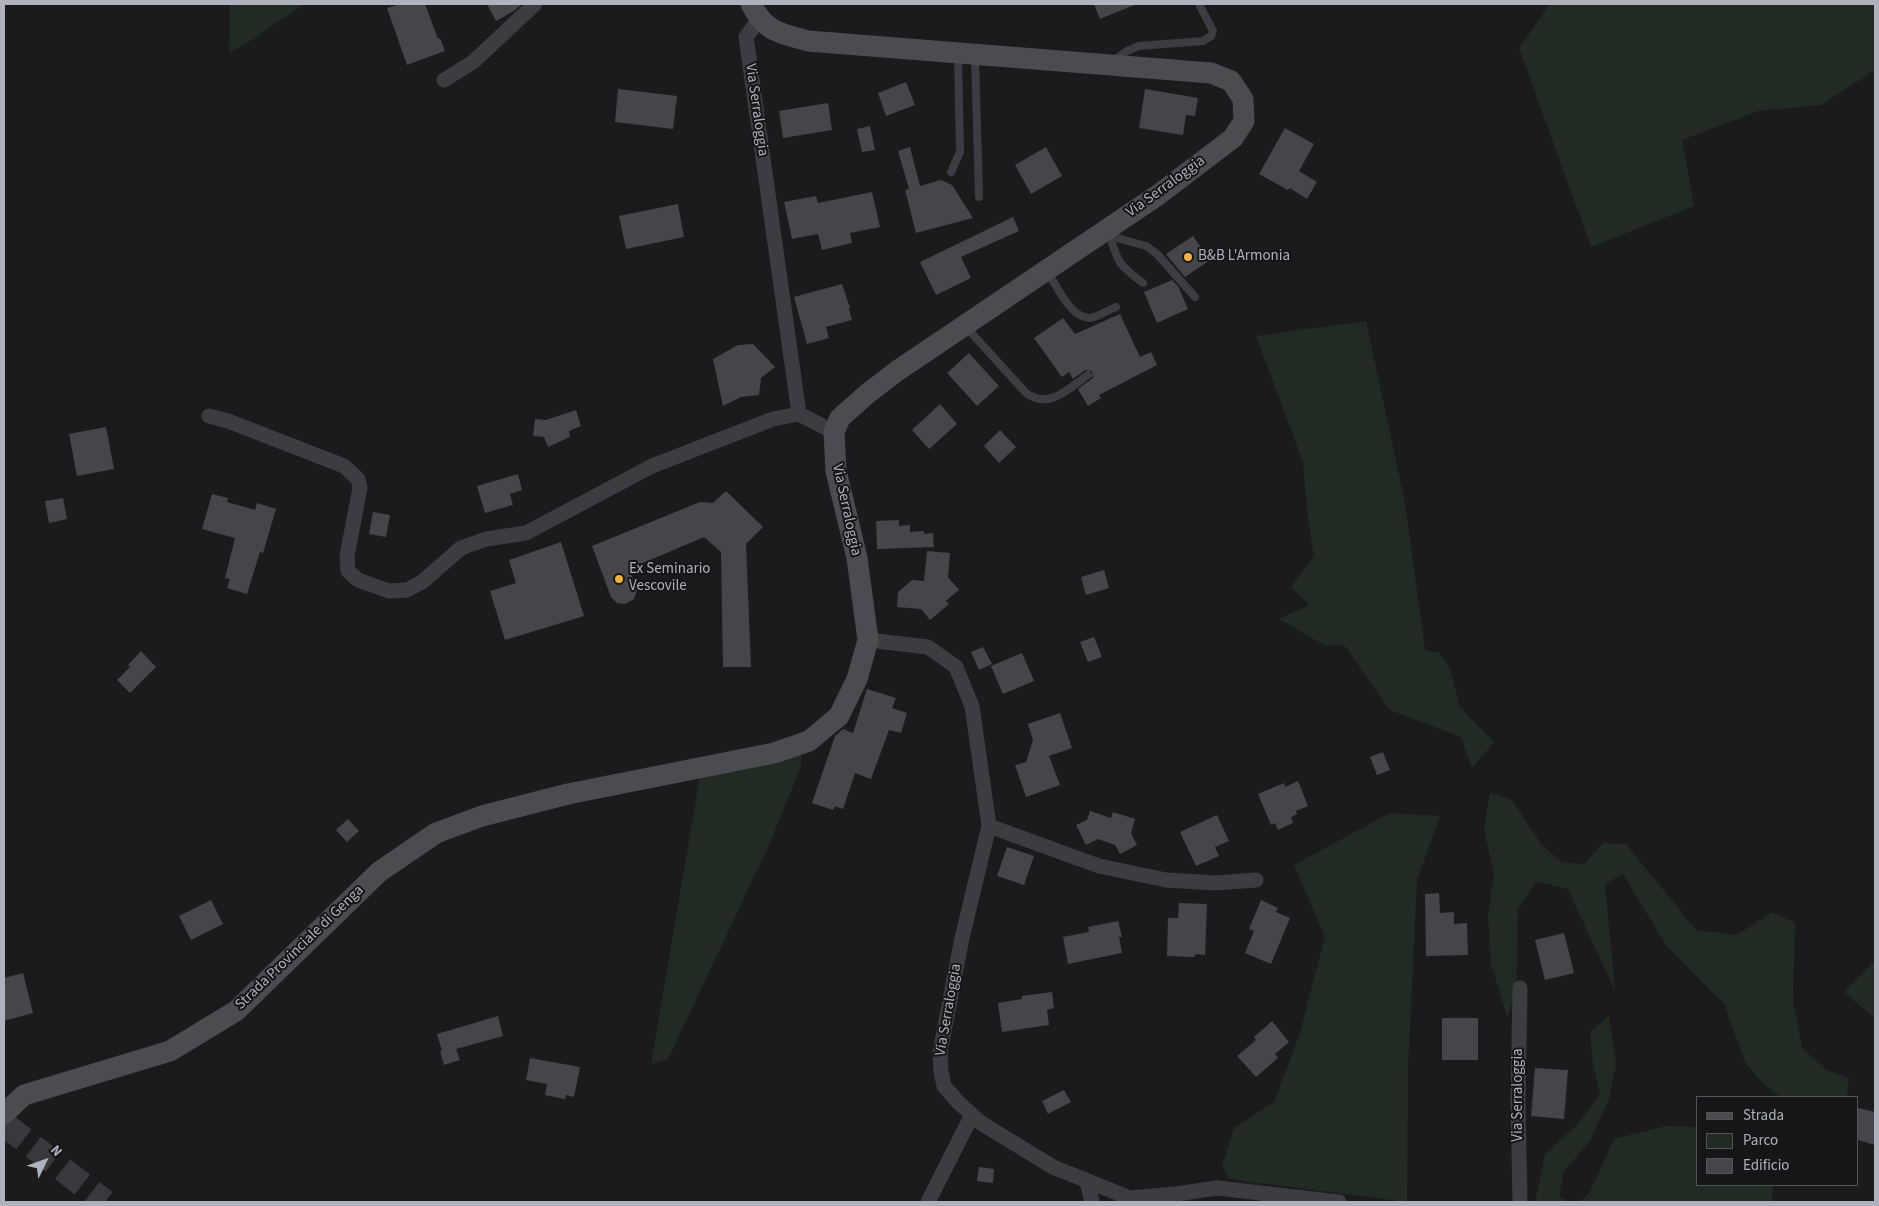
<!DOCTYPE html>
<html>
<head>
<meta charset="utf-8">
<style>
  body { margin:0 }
  #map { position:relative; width:1879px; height:1206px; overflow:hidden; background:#1b1b1d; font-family:"Source Sans 3",sans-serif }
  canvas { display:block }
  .frame { position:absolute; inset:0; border:5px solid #adb2bc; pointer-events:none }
  .legend { position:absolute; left:1696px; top:1096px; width:162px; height:90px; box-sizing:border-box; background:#161618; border:1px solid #52545a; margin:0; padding:6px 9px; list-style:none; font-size:15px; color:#adb2bc }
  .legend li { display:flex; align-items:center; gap:10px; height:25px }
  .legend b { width:25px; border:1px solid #52545a }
  .north { position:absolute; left:20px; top:1136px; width:50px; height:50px; -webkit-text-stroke:4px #161618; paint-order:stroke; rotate:48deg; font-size:14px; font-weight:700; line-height:20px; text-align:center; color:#adb2bc }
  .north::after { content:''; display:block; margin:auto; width:18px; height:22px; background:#adb2bc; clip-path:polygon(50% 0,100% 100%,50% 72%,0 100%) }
</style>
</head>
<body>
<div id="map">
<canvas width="1879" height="1206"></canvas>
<div class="frame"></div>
<ul class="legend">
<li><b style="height:6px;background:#4a4c52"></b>Strada</li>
<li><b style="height:14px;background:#222b23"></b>Parco</li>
<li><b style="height:14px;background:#45464a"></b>Edificio</li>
</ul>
<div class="north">N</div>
</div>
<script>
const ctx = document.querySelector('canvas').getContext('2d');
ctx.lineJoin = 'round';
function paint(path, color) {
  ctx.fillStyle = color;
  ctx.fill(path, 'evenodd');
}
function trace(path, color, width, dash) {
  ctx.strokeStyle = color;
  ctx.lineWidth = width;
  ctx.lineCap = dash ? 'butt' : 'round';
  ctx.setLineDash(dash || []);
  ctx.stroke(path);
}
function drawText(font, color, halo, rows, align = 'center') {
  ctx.font = font + ' "Source Sans 3",sans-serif';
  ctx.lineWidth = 4;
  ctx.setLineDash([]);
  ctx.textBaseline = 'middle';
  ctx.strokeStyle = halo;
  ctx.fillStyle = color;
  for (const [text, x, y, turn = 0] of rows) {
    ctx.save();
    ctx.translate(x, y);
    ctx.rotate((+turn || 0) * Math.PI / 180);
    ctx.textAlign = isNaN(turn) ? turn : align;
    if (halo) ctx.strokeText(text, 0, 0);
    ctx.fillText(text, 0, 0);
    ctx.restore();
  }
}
paint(new Path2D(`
  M 228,4 L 304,4 L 250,41 L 229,53 L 230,6 Z
  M 1550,4 L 1875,4 L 1875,70 L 1821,105 L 1758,111 L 1682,140 L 1694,206 L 1591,247 L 1519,48 Z
  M 1366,321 L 1405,503 L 1425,650 L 1439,653 L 1450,668 L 1460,707 L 1494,742 L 1472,768 L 1461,737 L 1390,710 L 1345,646 L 1324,645 L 1279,619 L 1309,605 L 1291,587 L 1314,556 L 1308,518 L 1303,462 L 1256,336 Z
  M 801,749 L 801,766 L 769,845 L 668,1059 L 651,1064 L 700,776 Z
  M 1490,792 L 1512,800 L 1541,844 L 1562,862 L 1584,864 L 1603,843 L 1626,844 L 1696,930 L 1737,935 L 1772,912 L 1795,923 L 1793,1001 L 1802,1048 L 1828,1071 L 1849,1078 L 1847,1097 L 1781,1097 L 1767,1087 L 1746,1064 L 1724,1004 L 1666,945 L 1623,874 L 1605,884 L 1615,991 L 1568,889 L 1536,882 L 1518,909 L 1516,993 L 1507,1017 L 1491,963 L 1488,915 L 1494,875 L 1484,829 Z
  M 1390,813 L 1440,816 L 1417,880 L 1408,1068 L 1407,1202 L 1229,1179 L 1222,1166 L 1234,1128 L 1274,1102 L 1299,1036 L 1325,937 L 1294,865 Z
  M 1875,960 L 1875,1013 L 1873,1017 L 1844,992 Z
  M 1609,1016 L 1616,1065 L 1609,1099 L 1591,1139 L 1564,1172 L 1559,1196 L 1568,1202 L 1535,1202 L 1545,1154 L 1576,1126 L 1600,1094 L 1593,1065 L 1590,1032 Z
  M 1666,1126 L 1698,1127 L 1698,1185 L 1773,1185 L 1772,1202 L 1580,1202 L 1590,1192 L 1614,1139 Z`), '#222b23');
paint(new Path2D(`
  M 400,4 L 425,4 L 438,39 L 440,38 L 445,51 L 407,65 L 387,8 Z
  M 487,4 L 522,4 L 514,11 L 496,21 Z
  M 1094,4 L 1137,4 L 1100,19 Z
  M 906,82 L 915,105 L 886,116 L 878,93 Z
  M 618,89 L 677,96 L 673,129 L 615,122 Z
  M 1145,89 L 1198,98 L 1195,116 L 1186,115 L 1183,135 L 1139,128 Z
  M 828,103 L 832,130 L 783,138 L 779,111 Z
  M 870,126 L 875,150 L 862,152 L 857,129 Z
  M 1285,128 L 1314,144 L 1299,171 L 1317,182 L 1307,199 L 1290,188 L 1288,190 L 1259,174 Z
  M 910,147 L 920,186 L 941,180 L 952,185 L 973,218 L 916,233 L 905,190 L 909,189 L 898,151 Z
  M 1046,147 L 1062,176 L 1031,194 L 1015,165 Z
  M 872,192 L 880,227 L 850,233 L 852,243 L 822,250 L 818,234 L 792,239 L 784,202 L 816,196 L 818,203 Z
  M 678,204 L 684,237 L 626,249 L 619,216 Z
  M 1013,217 L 1019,231 L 961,257 L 971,278 L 936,295 L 920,262 Z
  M 1193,236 L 1210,260 L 1185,277 L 1166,254 Z
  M 1172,280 L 1178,286 L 1188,309 L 1157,323 L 1144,292 Z
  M 842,284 L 850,308 L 849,309 L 852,320 L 826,327 L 829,338 L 807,344 L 794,297 Z
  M 1120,314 L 1140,357 L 1151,352 L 1157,365 L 1099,395 L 1101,398 L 1088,406 L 1078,389 L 1093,378 L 1092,371 L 1085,370 L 1073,379 L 1069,372 L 1062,377 L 1034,338 L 1063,318 L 1075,334 Z
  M 753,344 L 775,367 L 761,378 L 759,395 L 741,397 L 723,406 L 713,359 L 738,345 Z
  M 969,353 L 999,386 L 977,406 L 947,373 Z
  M 940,404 L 957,424 L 929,449 L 912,430 Z
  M 576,410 L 581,426 L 569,431 L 570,437 L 548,447 L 544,437 L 533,436 L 535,419 L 546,420 Z
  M 106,427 L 114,469 L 77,476 L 69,434 Z
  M 1000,430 L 1016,447 L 999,463 L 984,446 Z
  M 518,474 L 522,490 L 510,494 L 513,505 L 485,513 L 477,486 Z
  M 726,491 L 763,527 L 746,544 L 751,667 L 723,667 L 721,552 L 704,537 L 629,569 L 637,590 L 634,599 L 625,604 L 617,603 L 611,597 L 592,546 L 700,502 L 713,503 Z
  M 212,494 L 228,498 L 227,502 L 255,510 L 257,503 L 276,509 L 263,553 L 260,552 L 247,594 L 227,588 L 230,579 L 225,578 L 235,538 L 202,529 Z
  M 63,498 L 67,519 L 49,523 L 45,501 Z
  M 373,512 L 390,515 L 386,537 L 369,534 Z
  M 899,520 L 899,526 L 910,525 L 910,532 L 924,531 L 924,534 L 933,533 L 934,547 L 877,549 L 876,521 Z
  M 561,542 L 584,616 L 505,640 L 490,591 L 516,583 L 509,560 Z
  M 927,551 L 950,553 L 948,577 L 959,590 L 946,601 L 949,604 L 930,620 L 921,609 L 897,607 L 898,592 L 912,580 L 924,581 Z
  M 1104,570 L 1109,588 L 1086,595 L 1081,577 Z
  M 1094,637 L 1102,657 L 1088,662 L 1080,642 Z
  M 983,647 L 992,664 L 979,670 L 971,652 Z
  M 141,651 L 156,667 L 130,693 L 117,680 L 130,667 L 128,665 Z
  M 1022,653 L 1034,681 L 1003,694 L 991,666 Z
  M 867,689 L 896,698 L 892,708 L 907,713 L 901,733 L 889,730 L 871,779 L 855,773 L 843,809 L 835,806 L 833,810 L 812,803 L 835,736 L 843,729 L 853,733 Z
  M 1060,713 L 1072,748 L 1049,756 L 1060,785 L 1026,797 L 1015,765 L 1026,762 L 1033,740 L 1028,724 Z
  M 1383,752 L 1390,770 L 1377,775 L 1370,757 Z
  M 1298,781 L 1308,806 L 1296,811 L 1297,814 L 1291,817 L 1293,823 L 1278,830 L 1275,823 L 1271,825 L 1258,794 L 1284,783 L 1285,787 Z
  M 1090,811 L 1111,818 L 1113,812 L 1135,819 L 1131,833 L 1137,845 L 1120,854 L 1115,845 L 1098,839 L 1086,845 L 1076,825 L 1087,820 Z
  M 1217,815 L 1229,841 L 1215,847 L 1219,856 L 1196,866 L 1180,832 Z
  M 348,819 L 359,831 L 347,842 L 336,830 Z
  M 1007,847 L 1034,856 L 1024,885 L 997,876 Z
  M 1439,893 L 1440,913 L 1454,912 L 1454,924 L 1467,923 L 1468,955 L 1426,956 L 1425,894 Z
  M 211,900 L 223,924 L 191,940 L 179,916 Z
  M 1261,900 L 1278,908 L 1276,912 L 1290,918 L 1271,964 L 1245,953 L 1254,931 L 1249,929 Z
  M 1179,903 L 1207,904 L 1205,955 L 1195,954 L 1195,957 L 1167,956 L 1168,918 L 1178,918 Z
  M 1118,921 L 1122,937 L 1119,937 L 1122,953 L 1068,964 L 1063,937 L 1089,932 L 1088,927 Z
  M 1564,933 L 1574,973 L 1545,980 L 1535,940 Z
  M 23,973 L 33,1013 L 4,1021 L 4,978 Z
  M 1052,992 L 1054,1008 L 1047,1010 L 1049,1025 L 1002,1032 L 998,1003 L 1022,999 L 1022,996 Z
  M 498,1016 L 503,1036 L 456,1049 L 460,1060 L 444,1065 L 440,1051 L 442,1051 L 437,1034 Z
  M 1442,1018 L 1478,1018 L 1478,1060 L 1442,1060 Z
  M 1272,1021 L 1289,1042 L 1275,1054 L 1278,1058 L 1256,1077 L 1237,1056 L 1256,1040 L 1254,1037 Z
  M 530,1058 L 580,1067 L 574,1097 L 566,1095 L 565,1099 L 545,1095 L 547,1084 L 526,1080 Z
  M 1535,1068 L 1568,1070 L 1564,1119 L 1531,1116 Z
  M 1064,1090 L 1071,1102 L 1048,1114 L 1042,1101 Z
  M 1858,1108 L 1875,1112 L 1875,1145 L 1858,1140 Z
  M 979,1167 L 994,1169 L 993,1183 L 977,1181 Z`), '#45464a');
trace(new Path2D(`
  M 4,1124 L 105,1202`), '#38393d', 25, [25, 12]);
trace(new Path2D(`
  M 975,56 L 979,197
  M 1113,61 L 1127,51 L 1139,46 L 1203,41 L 1211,36 L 1213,31 L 1199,4
  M 951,172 L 960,152 L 958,55
  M 1109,233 C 1118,263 1118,264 1143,283
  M 1110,236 L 1146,246 L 1157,254 L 1195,297
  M 1048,272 C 1056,285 1071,319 1090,318 C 1098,317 1108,310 1116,307
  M 966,327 L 1026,393 C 1049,410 1068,389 1088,375`), '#3c3d42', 8);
trace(new Path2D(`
  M 759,19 L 746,37 L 799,414
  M 444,80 L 473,62 L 535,4
  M 209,416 L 228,421 L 344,466 L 358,479 L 360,488 L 347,556 L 348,571 L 358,580 L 389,591 L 407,590 L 422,582 L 461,548 L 486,539 L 526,533 L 652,466 L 773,419 L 799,414 L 834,432
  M 868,640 L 928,647 L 956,667 L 972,706 L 989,826 L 962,938 L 940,1052 L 941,1071 L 944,1086 L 958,1102 L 981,1123 L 1053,1167 L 1130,1198 L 1176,1194 L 1217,1188 L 1339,1202
  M 989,826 L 1099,866 L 1166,880 L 1215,883 L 1256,880
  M 1520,988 L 1518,1102 L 1520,1202
  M 1087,1181 L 1092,1202
  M 928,1202 L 972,1115`), '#3c3d42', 15);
trace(new Path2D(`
  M 4,1114 L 24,1095 L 170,1051 L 236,1011 L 379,872 L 436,833 L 482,816 L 568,794 L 774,753 L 809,741 L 839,716 L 857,679 L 868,640 L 857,558 L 836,471 L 834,432 L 840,418 L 867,394 L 897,371 L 1158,195 L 1233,138 L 1244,121 L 1243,99 L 1231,81 L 1211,73 L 808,41 C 780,33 766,33 751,4`), '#4a4c52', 21);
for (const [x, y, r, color] of [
  [1188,257,5,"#f3b03d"],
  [619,579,5,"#f3b03d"]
]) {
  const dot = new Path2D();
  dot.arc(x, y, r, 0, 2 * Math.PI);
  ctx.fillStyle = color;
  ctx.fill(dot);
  trace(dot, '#161618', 2);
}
drawText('15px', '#adb2bc', '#161618', [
  ["Via Serraloggia",756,110,82],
  ["Via Serraloggia",1166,187,-36],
  ["Via Serraloggia",846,510,78],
  ["Strada Provinciale di Genga",300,948,-44],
  ["Via Serraloggia",949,1010,-80],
  ["Via Serraloggia",1519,1095,-90]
]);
drawText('15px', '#adb2bc', '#161618', [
  ["B&B L'Armonia",1198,257],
  ["Ex Seminario",629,570],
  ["Vescovile",629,587]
], 'left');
</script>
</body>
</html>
